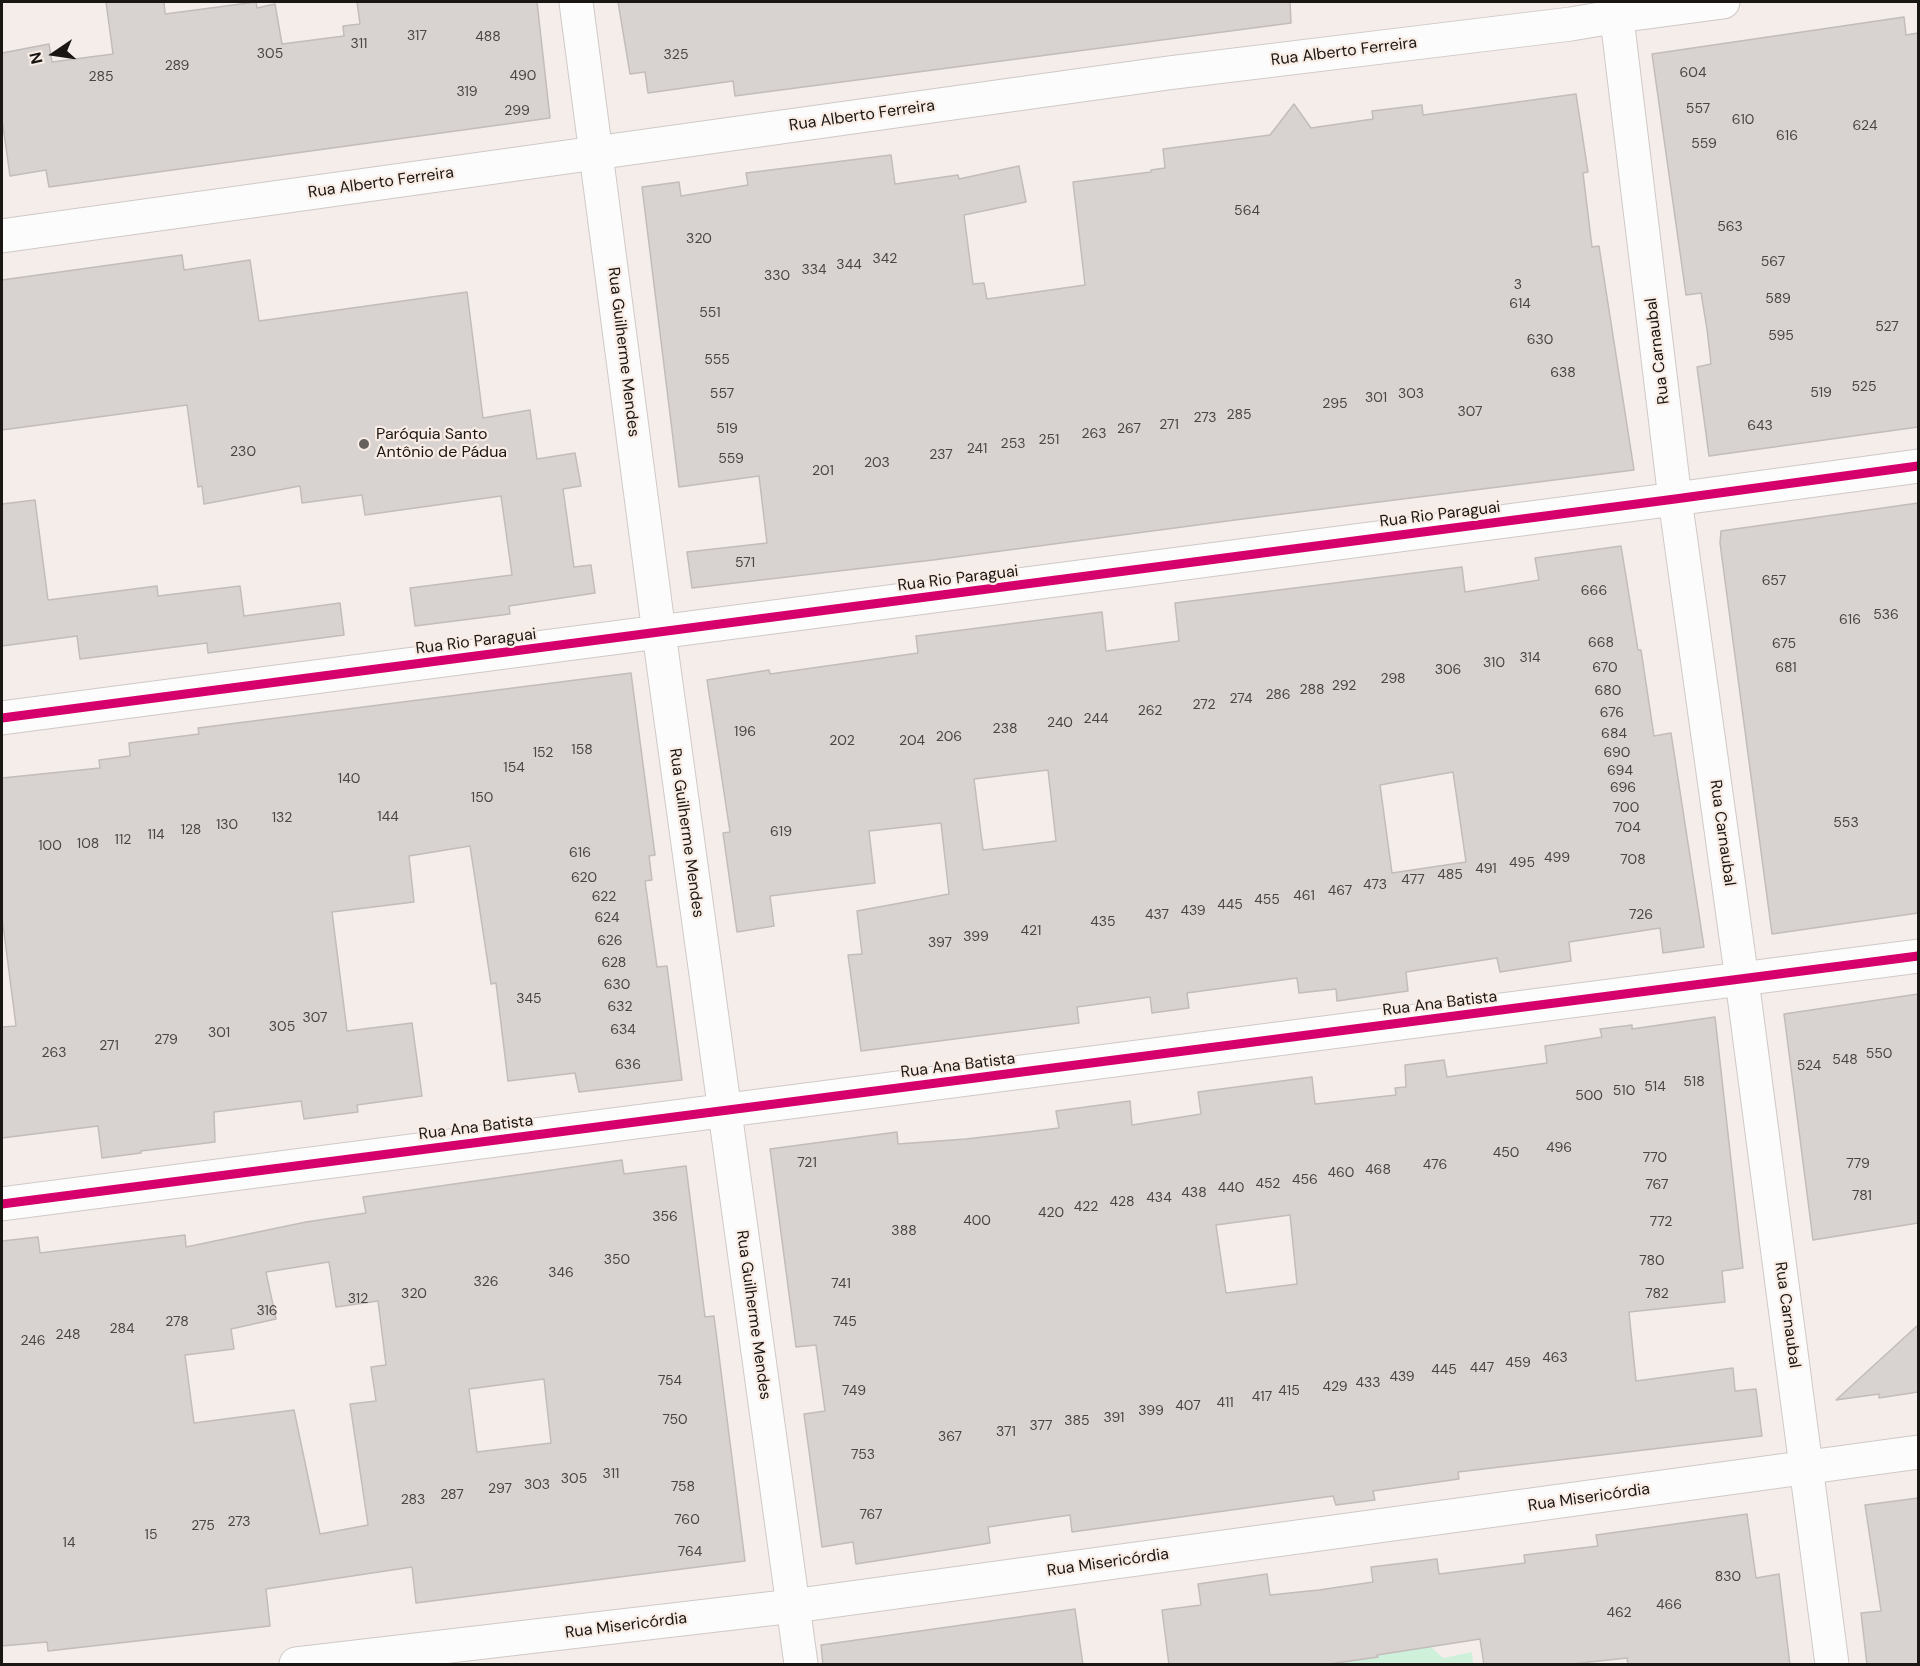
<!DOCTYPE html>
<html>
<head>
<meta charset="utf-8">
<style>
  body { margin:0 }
  #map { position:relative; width:1920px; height:1666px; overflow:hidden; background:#f4edea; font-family:"DM Sans",sans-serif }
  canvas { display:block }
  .frame { position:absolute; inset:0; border:3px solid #1a1613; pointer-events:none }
  .north { position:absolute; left:24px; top:24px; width:60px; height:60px; -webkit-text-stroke:4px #f9ece5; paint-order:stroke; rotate:257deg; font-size:16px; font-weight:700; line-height:24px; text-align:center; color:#1a1613 }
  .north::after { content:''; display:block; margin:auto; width:21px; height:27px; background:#1a1613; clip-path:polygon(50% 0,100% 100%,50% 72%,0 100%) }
</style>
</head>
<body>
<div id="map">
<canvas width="1920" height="1666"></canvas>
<div class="frame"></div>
<div class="north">N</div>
</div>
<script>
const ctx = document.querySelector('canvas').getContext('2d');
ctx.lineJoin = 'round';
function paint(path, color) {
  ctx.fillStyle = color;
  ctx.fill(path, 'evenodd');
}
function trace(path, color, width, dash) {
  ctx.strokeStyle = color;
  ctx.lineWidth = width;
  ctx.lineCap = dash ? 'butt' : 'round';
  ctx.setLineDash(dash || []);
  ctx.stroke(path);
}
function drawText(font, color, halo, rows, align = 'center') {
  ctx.font = font + ' "DM Sans",sans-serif';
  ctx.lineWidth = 4.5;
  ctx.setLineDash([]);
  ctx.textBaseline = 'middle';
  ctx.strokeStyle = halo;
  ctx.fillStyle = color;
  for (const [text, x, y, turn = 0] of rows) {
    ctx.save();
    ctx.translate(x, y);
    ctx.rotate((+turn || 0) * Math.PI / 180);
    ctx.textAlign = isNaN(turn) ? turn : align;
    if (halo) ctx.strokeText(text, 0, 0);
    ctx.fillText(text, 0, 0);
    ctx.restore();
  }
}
paint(new Path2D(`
  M 1424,1640 L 1443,1658 L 1472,1652 L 1473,1664 L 1334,1664 L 1333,1657 Z`), '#cff0db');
const building = new Path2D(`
  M 106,2 L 164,2 L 165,14 L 256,2 L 257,8 L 275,4 L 282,44 L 344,36 L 343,26 L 360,24 L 357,2 L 537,2 L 550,118 L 49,187 L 46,170 L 10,176 L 2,119 L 2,53 L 49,44 L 52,62 L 113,54 Z
  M 618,2 L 1290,2 L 1291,23 L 735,96 L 733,81 L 648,93 L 645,72 L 630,74 Z
  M 1904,17 L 1906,35 L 1918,33 L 1918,427 L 1709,456 L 1697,367 L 1711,364 L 1707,329 L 1701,293 L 1686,295 L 1652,54 Z
  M 1576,94 L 1588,172 L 1583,173 L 1592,247 L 1599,246 L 1634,470 L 1235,520 L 933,560 L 692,588 L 687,552 L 767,543 L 759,476 L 679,487 L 642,187 L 679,182 L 681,196 L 748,185 L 746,173 L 891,155 L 895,184 L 958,175 L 959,179 L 1019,166 L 1026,202 L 964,215 L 973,284 L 984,283 L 987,299 L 1085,285 L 1073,182 L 1151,172 L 1151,170 L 1165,168 L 1163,149 L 1270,135 L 1294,104 L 1311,128 L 1373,119 L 1372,111 L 1422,105 L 1423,115 Z
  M 182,255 L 184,270 L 250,260 L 259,321 L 467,292 L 483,418 L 530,410 L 537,459 L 575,453 L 581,486 L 563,489 L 574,567 L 591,565 L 595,593 L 509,606 L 510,614 L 415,626 L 410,588 L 512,575 L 501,496 L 365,515 L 362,495 L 302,503 L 300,486 L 204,504 L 202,486 L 198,487 L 187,405 L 2,430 L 2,280 Z
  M 35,500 L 48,600 L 157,586 L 158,596 L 240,586 L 244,616 L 340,603 L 344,635 L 208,653 L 207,643 L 80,659 L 77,636 L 2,646 L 2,504 Z
  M 1918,503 L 1918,913 L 1772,934 L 1720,543 L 1721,531 Z
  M 1621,546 L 1638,650 L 1641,650 L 1654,736 L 1671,733 L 1704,947 L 1663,953 L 1660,928 L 1569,942 L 1571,961 L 1500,972 L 1497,958 L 1406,972 L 1408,991 L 1337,1001 L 1336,989 L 1299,993 L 1297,978 L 1187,993 L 1189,1008 L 1152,1013 L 1150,997 L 1077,1007 L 1079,1023 L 861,1051 L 848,955 L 862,954 L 857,911 L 949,894 L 941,823 L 869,831 L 875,883 L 770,896 L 774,926 L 737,932 L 723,833 L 730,832 L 707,680 L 769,670 L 770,674 L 918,653 L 916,636 L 1102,612 L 1106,651 L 1179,641 L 1175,603 L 1462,567 L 1465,592 L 1539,580 L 1535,558 ZM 1048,770 L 1056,841 L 983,850 L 974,779 ZM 1453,772 L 1466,862 L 1392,873 L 1380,785 Z
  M 631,673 L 655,855 L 649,856 L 652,880 L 645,881 L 657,967 L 667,966 L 682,1080 L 579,1092 L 575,1073 L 508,1081 L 496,983 L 491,984 L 470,846 L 409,856 L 414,902 L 332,912 L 347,1031 L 412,1023 L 422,1096 L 357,1105 L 358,1112 L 304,1119 L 301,1101 L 214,1112 L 215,1142 L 141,1151 L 141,1153 L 102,1158 L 98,1126 L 2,1138 L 2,1027 L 16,1026 L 2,917 L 2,778 L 100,768 L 99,760 L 130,756 L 129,743 L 199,734 L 198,728 Z
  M 1918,994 L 1918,1223 L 1813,1240 L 1784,1014 Z
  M 1715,1017 L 1743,1268 L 1722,1271 L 1725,1302 L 1629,1312 L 1636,1381 L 1733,1368 L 1735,1391 L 1756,1389 L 1762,1436 L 1458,1472 L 1459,1479 L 1373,1491 L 1375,1500 L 1336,1505 L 1333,1496 L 1072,1532 L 1070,1515 L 988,1527 L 990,1543 L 856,1564 L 853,1542 L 822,1547 L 804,1414 L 825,1411 L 816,1345 L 796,1347 L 770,1149 L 897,1132 L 898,1144 L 966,1139 L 1027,1132 L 1059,1128 L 1056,1111 L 1130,1101 L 1132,1125 L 1201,1114 L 1198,1092 L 1312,1077 L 1315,1104 L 1396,1095 L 1395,1088 L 1406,1087 L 1405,1065 L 1444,1060 L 1447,1077 L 1547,1063 L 1545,1046 L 1602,1037 L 1600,1029 L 1632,1025 L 1632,1029 ZM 1290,1215 L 1297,1284 L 1226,1293 L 1216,1225 Z
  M 622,1160 L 624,1174 L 686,1166 L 705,1317 L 714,1316 L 745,1561 L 416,1603 L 412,1567 L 266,1589 L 270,1626 L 48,1651 L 47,1642 L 2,1646 L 2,1241 L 38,1237 L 40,1253 L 185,1235 L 186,1247 L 306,1222 L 366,1213 L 363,1197 ZM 329,1262 L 336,1307 L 378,1301 L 386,1365 L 371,1367 L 376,1401 L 350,1404 L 368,1525 L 320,1534 L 294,1410 L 194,1423 L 185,1355 L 234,1349 L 231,1329 L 276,1319 L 266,1272 ZM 544,1379 L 551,1443 L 477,1452 L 469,1389 Z
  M 1918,1325 L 1918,1392 L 1879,1398 L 1879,1394 L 1836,1400 Z
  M 1918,1498 L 1918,1665 L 1867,1665 L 1861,1613 L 1881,1611 L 1865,1505 Z
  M 1747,1514 L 1756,1578 L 1779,1574 L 1790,1665 L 1628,1665 L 1627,1658 L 1562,1665 L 1484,1665 L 1480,1639 L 1377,1655 L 1378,1657 L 1322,1665 L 1169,1665 L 1162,1610 L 1201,1605 L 1198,1584 L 1267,1574 L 1270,1595 L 1319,1590 L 1373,1582 L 1371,1567 L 1437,1559 L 1439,1574 L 1525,1563 L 1524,1555 L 1598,1546 L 1596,1535 Z
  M 1075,1609 L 1083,1665 L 823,1665 L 821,1645 Z`);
paint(building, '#d8d2d0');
trace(building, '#c2bcba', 1.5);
const minor = new Path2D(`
  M 576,2 L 659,633 L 801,1664
  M 1615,2 L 1675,499 L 1742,980 L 1832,1664
  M 2,236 L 1168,73 L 1571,24 L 1618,16 L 1723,2
  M 2,718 L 1675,499 L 1918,466
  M 2,1204 L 1918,956
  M 296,1664 L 793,1606 L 1918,1452`);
trace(minor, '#cfc9c7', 35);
trace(minor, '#fdfcfc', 33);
trace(new Path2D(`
  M 2,718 L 1675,499 L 1918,466
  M 2,1204 L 1918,956`), '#d6006c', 9);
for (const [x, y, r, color] of [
  [364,444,6,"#66615e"]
]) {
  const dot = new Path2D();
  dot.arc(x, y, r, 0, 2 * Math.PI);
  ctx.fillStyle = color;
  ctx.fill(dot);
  trace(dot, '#f9ece5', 2);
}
drawText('14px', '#4a4542', null, [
  ["317",417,36],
  ["488",488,37],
  ["311",359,44],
  ["305",270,54],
  ["325",676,55],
  ["289",177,66],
  ["604",1693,73],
  ["490",523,76],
  ["285",101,77],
  ["319",467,92],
  ["557",1698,109],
  ["299",517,111],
  ["610",1743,120],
  ["624",1865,126],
  ["616",1787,136],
  ["559",1704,144],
  ["564",1247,211],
  ["563",1730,227],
  ["320",699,239],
  ["342",885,259],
  ["567",1773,262],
  ["344",849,265],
  ["334",814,270],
  ["330",777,276],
  ["3",1518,285],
  ["589",1778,299],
  ["614",1520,304],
  ["551",710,313],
  ["527",1887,327],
  ["595",1781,336],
  ["630",1540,340],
  ["555",717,360],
  ["638",1563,373],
  ["525",1864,387],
  ["519",1821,393],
  ["557",722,394],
  ["303",1411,394],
  ["301",1376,398],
  ["295",1335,404],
  ["307",1470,412],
  ["285",1239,415],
  ["273",1205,418],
  ["271",1169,425],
  ["643",1760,426],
  ["519",727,429],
  ["267",1129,429],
  ["263",1094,434],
  ["251",1049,440],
  ["253",1013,444],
  ["241",977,449],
  ["230",243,452],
  ["237",941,455],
  ["559",731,459],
  ["203",877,463],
  ["201",823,471],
  ["571",745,563],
  ["657",1774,581],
  ["666",1594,591],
  ["536",1886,615],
  ["616",1850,620],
  ["668",1601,643],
  ["675",1784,644],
  ["314",1530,658],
  ["310",1494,663],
  ["670",1605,668],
  ["681",1786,668],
  ["306",1448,670],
  ["298",1393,679],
  ["292",1344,686],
  ["288",1312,690],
  ["680",1608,691],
  ["286",1278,695],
  ["274",1241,699],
  ["272",1204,705],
  ["262",1150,711],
  ["676",1612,713],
  ["244",1096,719],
  ["240",1060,723],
  ["238",1005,729],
  ["196",745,732],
  ["684",1614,734],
  ["206",949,737],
  ["202",842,741],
  ["204",912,741],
  ["158",582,750],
  ["152",543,753],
  ["690",1617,753],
  ["154",514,768],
  ["694",1620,771],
  ["140",349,779],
  ["696",1623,788],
  ["150",482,798],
  ["700",1626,808],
  ["144",388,817],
  ["132",282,818],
  ["553",1846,823],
  ["130",227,825],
  ["704",1628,828],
  ["128",191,830],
  ["619",781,832],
  ["114",156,835],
  ["112",123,840],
  ["108",88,844],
  ["100",50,846],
  ["616",580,853],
  ["499",1557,858],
  ["708",1633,860],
  ["495",1522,863],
  ["491",1486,869],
  ["485",1450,875],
  ["620",584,878],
  ["477",1413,880],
  ["473",1375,885],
  ["467",1340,891],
  ["461",1304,896],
  ["622",604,897],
  ["455",1267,900],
  ["445",1230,905],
  ["439",1193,911],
  ["437",1157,915],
  ["726",1641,915],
  ["624",607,918],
  ["435",1103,922],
  ["421",1031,931],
  ["399",976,937],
  ["626",610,941],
  ["397",940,943],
  ["628",614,963],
  ["630",617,985],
  ["345",529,999],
  ["632",620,1007],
  ["307",315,1018],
  ["305",282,1027],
  ["634",623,1030],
  ["301",219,1033],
  ["279",166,1040],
  ["271",109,1046],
  ["263",54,1053],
  ["550",1879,1054],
  ["548",1845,1060],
  ["636",628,1065],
  ["524",1809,1066],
  ["518",1694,1082],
  ["514",1655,1087],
  ["510",1624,1091],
  ["500",1589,1096],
  ["496",1559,1148],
  ["450",1506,1153],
  ["770",1655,1158],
  ["721",807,1163],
  ["779",1858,1164],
  ["476",1435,1165],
  ["468",1378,1170],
  ["460",1341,1173],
  ["456",1305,1180],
  ["452",1268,1184],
  ["767",1657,1185],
  ["440",1231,1188],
  ["438",1194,1193],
  ["781",1862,1196],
  ["434",1159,1198],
  ["428",1122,1202],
  ["422",1086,1207],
  ["420",1051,1213],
  ["356",665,1217],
  ["400",977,1221],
  ["772",1661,1222],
  ["388",904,1231],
  ["350",617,1260],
  ["780",1652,1261],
  ["346",561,1273],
  ["326",486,1282],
  ["741",841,1284],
  ["320",414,1294],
  ["782",1657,1294],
  ["312",358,1299],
  ["316",267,1311],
  ["278",177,1322],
  ["745",845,1322],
  ["284",122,1329],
  ["248",68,1335],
  ["246",33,1341],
  ["463",1555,1358],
  ["459",1518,1363],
  ["447",1482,1368],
  ["445",1444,1370],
  ["439",1402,1377],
  ["754",670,1381],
  ["433",1368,1383],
  ["429",1335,1387],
  ["749",854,1391],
  ["415",1289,1391],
  ["417",1262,1397],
  ["411",1225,1403],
  ["407",1188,1406],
  ["399",1151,1411],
  ["391",1114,1418],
  ["750",675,1420],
  ["385",1077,1421],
  ["377",1041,1426],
  ["371",1006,1432],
  ["367",950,1437],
  ["753",863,1455],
  ["311",611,1474],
  ["305",574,1479],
  ["303",537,1485],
  ["758",683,1487],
  ["297",500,1489],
  ["287",452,1495],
  ["283",413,1500],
  ["767",871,1515],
  ["760",687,1520],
  ["273",239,1522],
  ["275",203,1526],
  ["15",151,1535],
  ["14",69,1543],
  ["764",690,1552],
  ["830",1728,1577],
  ["466",1669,1605],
  ["462",1619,1613]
]);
drawText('16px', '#1a1613', '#f9ece5', [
  ["Rua Alberto Ferreira",1344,52,-7],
  ["Rua Alberto Ferreira",862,116,-8],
  ["Rua Alberto Ferreira",381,183,-8],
  ["Rua Carnaubal",1658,351,-97],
  ["Rua Guilherme Mendes",623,352,83],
  ["Rua Rio Paraguai",1440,515,-7],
  ["Rua Rio Paraguai",958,579,-7],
  ["Rua Rio Paraguai",476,642,-7],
  ["Rua Guilherme Mendes",686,833,82],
  ["Rua Carnaubal",1722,833,82],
  ["Rua Ana Batista",1440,1004,-7],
  ["Rua Ana Batista",958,1066,-7],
  ["Rua Ana Batista",476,1128,-7],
  ["Rua Guilherme Mendes",753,1315,82],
  ["Rua Carnaubal",1787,1315,82],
  ["Rua Misericórdia",1589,1498,-8],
  ["Rua Misericórdia",1108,1563,-8],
  ["Rua Misericórdia",626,1626,-7]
]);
drawText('16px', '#1a1613', '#f9ece5', [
  ["Paróquia Santo",376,435],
  ["Antônio de Pádua",376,453]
], 'left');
</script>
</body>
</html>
